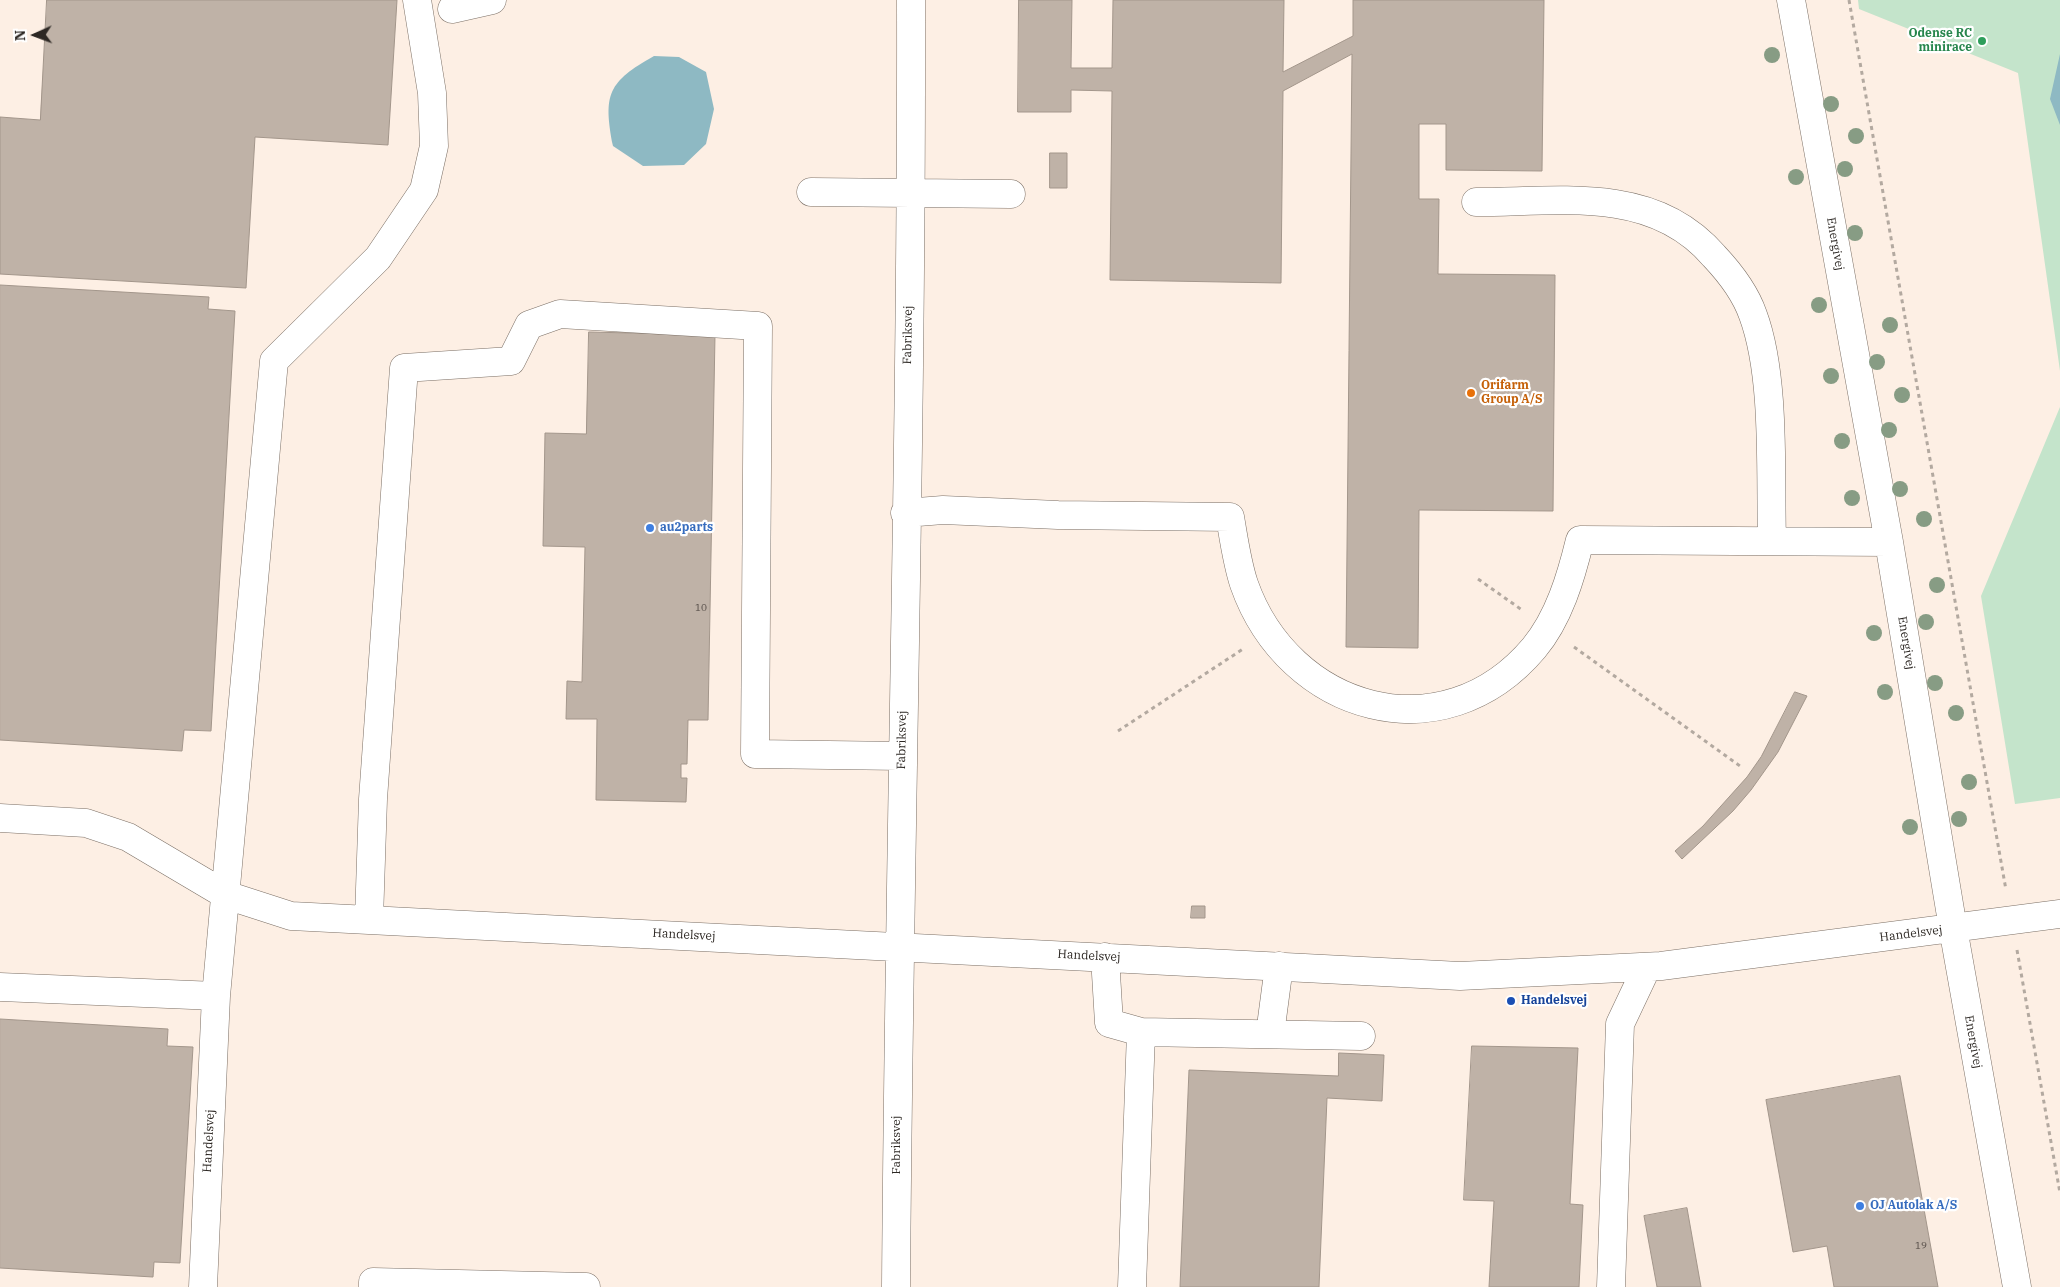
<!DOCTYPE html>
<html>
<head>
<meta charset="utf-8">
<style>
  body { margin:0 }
  #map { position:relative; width:2060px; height:1287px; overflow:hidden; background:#fdefe4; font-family:"IBM Plex Serif",serif }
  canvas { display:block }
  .north { position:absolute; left:10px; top:10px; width:50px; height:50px; -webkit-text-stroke:4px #fff; paint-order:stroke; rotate:268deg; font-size:14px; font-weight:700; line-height:20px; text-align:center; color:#2d2824 }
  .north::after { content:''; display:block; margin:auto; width:18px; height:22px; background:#2d2824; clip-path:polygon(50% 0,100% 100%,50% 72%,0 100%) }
</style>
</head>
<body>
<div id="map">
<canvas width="2060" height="1287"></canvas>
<div class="north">N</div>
</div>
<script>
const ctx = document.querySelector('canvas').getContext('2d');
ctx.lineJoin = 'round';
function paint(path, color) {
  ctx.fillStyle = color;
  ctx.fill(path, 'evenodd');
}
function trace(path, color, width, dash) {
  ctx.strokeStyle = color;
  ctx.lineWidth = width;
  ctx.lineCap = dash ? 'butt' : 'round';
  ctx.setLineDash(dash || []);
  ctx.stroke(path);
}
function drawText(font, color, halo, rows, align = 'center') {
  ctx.font = font + ' "IBM Plex Serif",serif';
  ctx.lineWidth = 4.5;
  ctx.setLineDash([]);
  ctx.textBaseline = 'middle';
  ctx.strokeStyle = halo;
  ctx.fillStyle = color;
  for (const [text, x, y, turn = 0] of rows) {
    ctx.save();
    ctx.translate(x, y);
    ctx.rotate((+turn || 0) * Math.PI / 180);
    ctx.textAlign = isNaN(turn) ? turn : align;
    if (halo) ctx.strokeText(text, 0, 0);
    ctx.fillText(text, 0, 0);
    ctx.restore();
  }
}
paint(new Path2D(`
  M 1858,0 L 2060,0 L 2060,371 L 2018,73 L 1859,9 Z
  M 2060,407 L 2060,798 L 2015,804 L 1981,596 Z`), '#c4e4cb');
paint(new Path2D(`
  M 2060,54 L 2060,125 L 2050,99 Z
  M 654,56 L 679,57 L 706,72 L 714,109 L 706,144 L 684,165 L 643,166 L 613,146 C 603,94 608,82 654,56 Z`), '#8eb9c3');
const building = new Path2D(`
  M 47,0 L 397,0 L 388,145 L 255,137 L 246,288 L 0,274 L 0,117 L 40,120 Z
  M 1019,0 L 1072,0 L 1071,68 L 1112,68 L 1113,0 L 1284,0 L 1283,72 L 1353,36 L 1353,0 L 1544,0 L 1542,171 L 1446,170 L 1446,124 L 1419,124 L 1419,199 L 1439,199 L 1438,274 L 1555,275 L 1553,511 L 1419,510 L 1418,648 L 1346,647 L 1352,54 L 1283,91 L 1281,283 L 1110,280 L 1112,91 L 1071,90 L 1071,112 L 1018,112 Z
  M 1050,153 L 1067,153 L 1067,188 L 1050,188 Z
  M 0,285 L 209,297 L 208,309 L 235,311 L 211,731 L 184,730 L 182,751 L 0,740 Z
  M 589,332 L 715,335 L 708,720 L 688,720 L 687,764 L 681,764 L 681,778 L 687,778 L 686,802 L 596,800 L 597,719 L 566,719 L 567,681 L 582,682 L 585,547 L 543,546 L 545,433 L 586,434 Z
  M 1795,692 L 1807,696 L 1778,752 L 1751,790 L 1733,811 L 1682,859 L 1675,851 L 1703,826 L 1747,777 L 1761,757 Z
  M 1192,906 L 1205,906 L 1205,918 L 1191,918 Z
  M 0,1019 L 168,1029 L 167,1046 L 193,1047 L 180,1263 L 154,1262 L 153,1277 L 0,1268 Z
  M 1472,1046 L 1578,1048 L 1570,1204 L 1583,1205 L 1579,1287 L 1489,1287 L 1494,1201 L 1464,1200 Z
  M 1339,1053 L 1384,1055 L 1382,1101 L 1327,1098 L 1319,1287 L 1180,1287 L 1189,1070 L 1338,1076 Z
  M 1900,1076 L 1938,1287 L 1834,1287 L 1827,1246 L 1793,1252 L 1766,1100 Z
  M 1687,1208 L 1701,1287 L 1657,1287 L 1644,1216 Z`);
paint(building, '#bfb2a7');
trace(building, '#a3968b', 1);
const minor = new Path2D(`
  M 1791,0 L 1889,542 L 1953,928 L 2017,1287
  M 452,9 L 492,0
  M 811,192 L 1011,194
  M 1476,202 C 1522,202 1571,197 1616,204 C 1655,210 1689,227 1714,256 C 1731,274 1745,292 1753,315 C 1776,377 1770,475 1772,541
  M 905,513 L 943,510 L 1058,515 L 1230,517 C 1234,540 1237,563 1244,584 C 1289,712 1443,756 1534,648 C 1559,618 1571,577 1580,540 L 1889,542
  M 0,818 L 86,823 L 128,837 L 226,895 L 291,916 L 1460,976 L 1661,966 L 2060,914
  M 369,919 L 373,799 L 404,368 L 511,361 L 529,325 L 560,314 L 758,326 L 755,754 L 902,756
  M 1105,957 L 1109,1023 L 1141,1032 L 1361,1036
  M 0,987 L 216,996
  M 1270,1034 L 1279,966
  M 203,1287 L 216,996 L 274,361 L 378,258 L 424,190 L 434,146 L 432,93 L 417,0
  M 373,1287 L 373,1282 L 586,1287
  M 896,1287 C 899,858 912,429 911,0
  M 1132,1287 L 1141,1032
  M 1611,1287 L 1620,1024 L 1647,967`);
trace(minor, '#7b6f65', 29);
trace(new Path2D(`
  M 1849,0 L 2006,890
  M 1478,579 L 1522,610
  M 1574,647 L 1740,766
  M 1118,731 L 1243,649
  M 2017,950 L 2060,1193`), '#b3a9a0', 3, [4, 4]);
trace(minor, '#fff', 28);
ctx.fillStyle = '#879c84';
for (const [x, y] of [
  [1772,55],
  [1831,104],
  [1856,136],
  [1845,169],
  [1796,177],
  [1855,233],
  [1819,305],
  [1890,325],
  [1877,362],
  [1831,376],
  [1902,395],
  [1889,430],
  [1842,441],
  [1900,489],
  [1852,498],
  [1924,519],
  [1937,585],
  [1926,622],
  [1874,633],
  [1935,683],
  [1885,692],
  [1956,713],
  [1969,782],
  [1959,819],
  [1910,827]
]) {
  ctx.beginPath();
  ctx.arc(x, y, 8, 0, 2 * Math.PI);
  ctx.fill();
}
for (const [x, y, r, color] of [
  [1982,41,5,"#2e9e5b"],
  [1471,393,5,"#e8710a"],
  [650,528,5,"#3f7fe0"],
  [1511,1001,5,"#1a4fb4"],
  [1860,1206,5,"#3f7fe0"]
]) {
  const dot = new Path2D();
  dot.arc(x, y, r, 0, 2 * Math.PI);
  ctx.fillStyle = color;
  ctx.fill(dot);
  trace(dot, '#fff', 2);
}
drawText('10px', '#524a45', null, [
  ["10",701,608],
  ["19",1921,1246]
]);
drawText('bold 12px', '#27864d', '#fff', [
  ["Odense RC",1972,34],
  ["minirace",1972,48]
], 'right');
drawText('12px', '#2d2824', '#fff', [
  ["Energivej",1835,244,80],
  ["Fabriksvej",908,335,-89],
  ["Energivej",1906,643,81],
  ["Fabriksvej",902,740,-89],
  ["Handelsvej",1911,934,-7],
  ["Handelsvej",684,935,3],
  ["Handelsvej",1089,956,3],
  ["Energivej",1973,1042,80],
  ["Handelsvej",209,1141,-87],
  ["Fabriksvej",897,1145,-90]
]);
drawText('bold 12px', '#c56008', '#fff', [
  ["Orifarm",1481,386],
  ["Group A/S",1481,400]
], 'left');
drawText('bold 12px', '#366cbe', '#fff', [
  ["au2parts",660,528],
  ["OJ Autolak A/S",1870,1206]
], 'left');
drawText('bold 12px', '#164399', '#fff', [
  ["Handelsvej",1521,1001]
], 'left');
</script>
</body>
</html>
